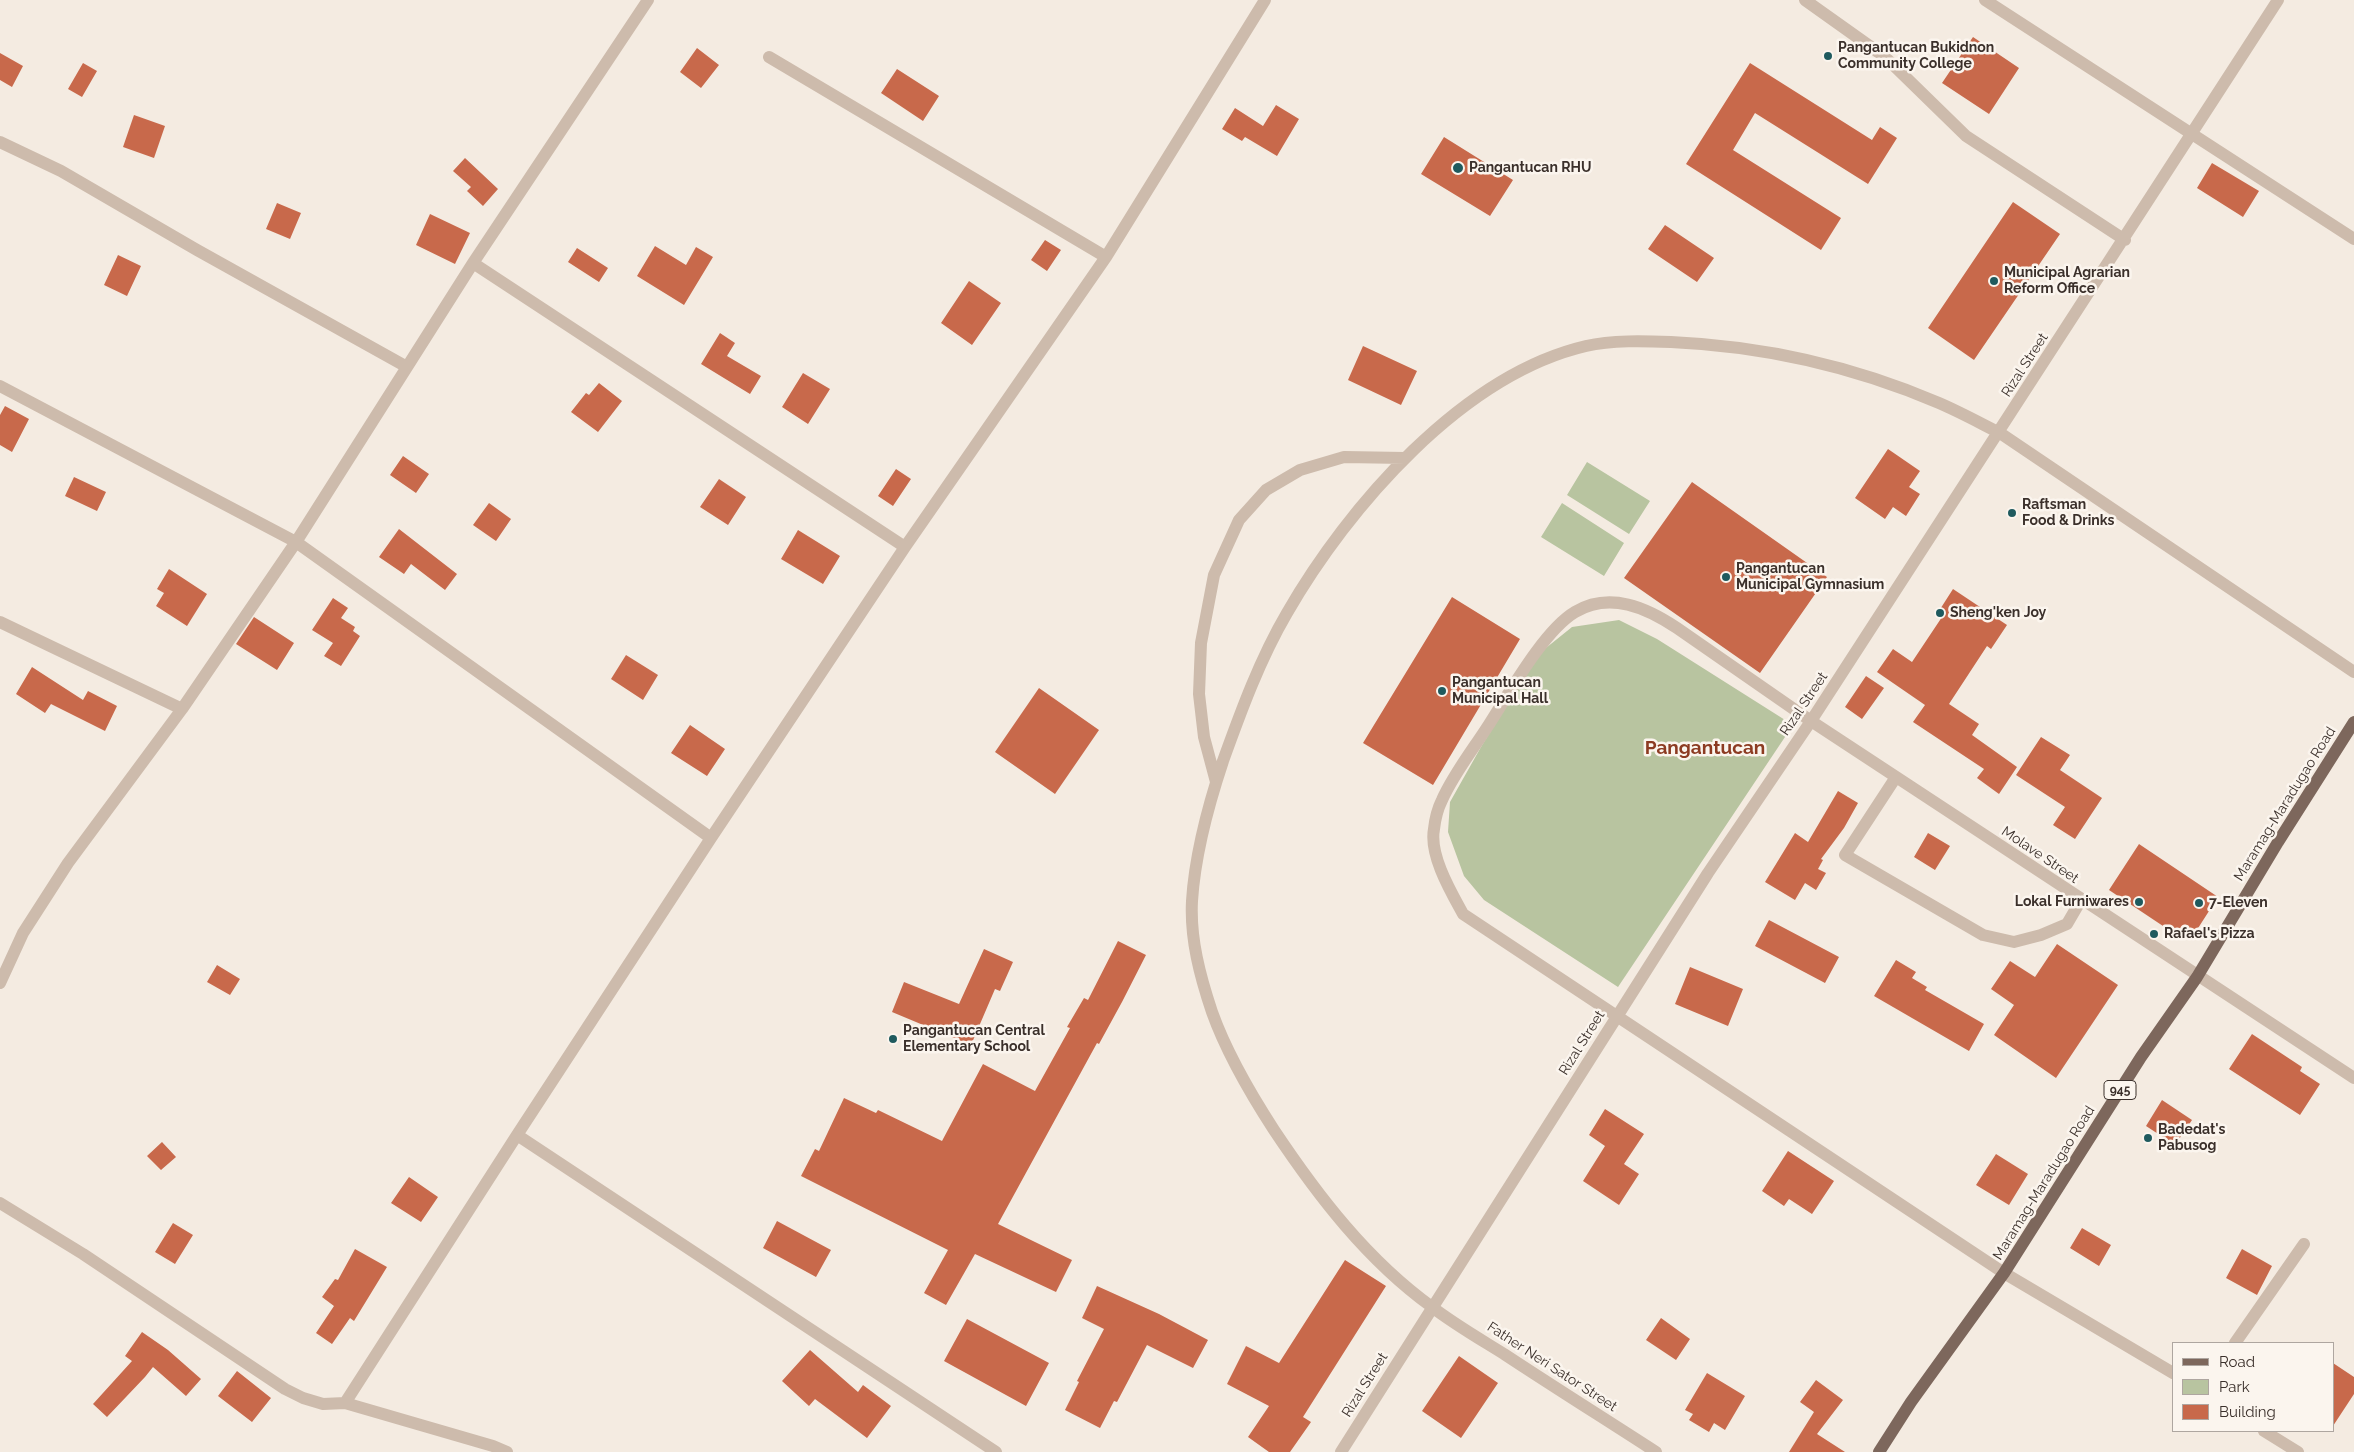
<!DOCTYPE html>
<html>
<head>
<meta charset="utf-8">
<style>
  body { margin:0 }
  #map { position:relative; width:2354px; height:1452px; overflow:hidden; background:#f4ebe1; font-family:Raleway,sans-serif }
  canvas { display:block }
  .legend { position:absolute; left:2172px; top:1342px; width:162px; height:90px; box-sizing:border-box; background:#fbf5ee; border:1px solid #aea6a0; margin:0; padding:6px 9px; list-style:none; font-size:15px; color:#3b302b }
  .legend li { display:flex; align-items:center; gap:10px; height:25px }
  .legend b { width:25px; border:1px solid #aea6a0 }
</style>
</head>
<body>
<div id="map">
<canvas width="2354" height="1452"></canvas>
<ul class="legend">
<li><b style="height:6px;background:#7d675c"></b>Road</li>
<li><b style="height:14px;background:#b8c4a0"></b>Park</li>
<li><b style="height:14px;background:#c8694b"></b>Building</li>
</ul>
</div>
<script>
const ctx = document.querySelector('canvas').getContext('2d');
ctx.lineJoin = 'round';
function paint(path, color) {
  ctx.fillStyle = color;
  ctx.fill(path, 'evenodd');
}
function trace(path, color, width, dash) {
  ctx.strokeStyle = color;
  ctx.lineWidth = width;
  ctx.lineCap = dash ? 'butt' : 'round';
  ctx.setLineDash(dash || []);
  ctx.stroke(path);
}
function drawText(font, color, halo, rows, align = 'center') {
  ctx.font = font + ' Raleway,sans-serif';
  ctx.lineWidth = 5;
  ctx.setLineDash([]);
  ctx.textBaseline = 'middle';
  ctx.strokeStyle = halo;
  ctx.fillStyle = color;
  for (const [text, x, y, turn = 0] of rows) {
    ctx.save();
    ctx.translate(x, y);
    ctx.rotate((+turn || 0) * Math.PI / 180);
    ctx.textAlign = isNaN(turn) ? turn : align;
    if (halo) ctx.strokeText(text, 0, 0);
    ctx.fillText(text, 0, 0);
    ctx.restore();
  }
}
paint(new Path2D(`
  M 1587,462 L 1650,501 L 1629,534 L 1567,495 Z
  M 1562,503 L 1624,543 L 1604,576 L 1541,537 Z
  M 1619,620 L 1657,639 L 1793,725 L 1618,987 L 1484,900 L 1464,876 L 1448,832 L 1450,802 L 1481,747 L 1536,656 L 1572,627 Z`), '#b8c4a0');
paint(new Path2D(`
  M 1973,37 L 2019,68 L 1989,114 L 1942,83 Z
  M 697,48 L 719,65 L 701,88 L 680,72 Z
  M 0,53 L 23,66 L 12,87 L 0,80 Z
  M 83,63 L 97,71 L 82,97 L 68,89 Z
  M 1750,63 L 1872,140 L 1880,127 L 1897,138 L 1868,184 L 1755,113 L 1733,150 L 1841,218 L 1821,250 L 1686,164 Z
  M 897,69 L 939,96 L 923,121 L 881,93 Z
  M 1276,105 L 1299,119 L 1277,156 L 1245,137 L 1242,141 L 1222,129 L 1235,108 L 1263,126 Z
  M 134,115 L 165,126 L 154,158 L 123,147 Z
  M 1444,137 L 1513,180 L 1490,216 L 1421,174 Z
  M 465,158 L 498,189 L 483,206 L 467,191 L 471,187 L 453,171 Z
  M 2212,163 L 2259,191 L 2243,217 L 2197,188 Z
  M 2013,202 L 2060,234 L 1974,360 L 1928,328 Z
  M 277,203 L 301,213 L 290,239 L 266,229 Z
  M 430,214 L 470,233 L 455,264 L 416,245 Z
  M 1665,225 L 1714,258 L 1697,282 L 1648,249 Z
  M 1045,240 L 1061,250 L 1047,271 L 1031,260 Z
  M 655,246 L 686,265 L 696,247 L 713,257 L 684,305 L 637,276 Z
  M 577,248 L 608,268 L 599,282 L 568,262 Z
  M 118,255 L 141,266 L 127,296 L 104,285 Z
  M 969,281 L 1001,303 L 972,345 L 941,323 Z
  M 720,333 L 735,343 L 727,356 L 761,376 L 750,394 L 701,364 Z
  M 1363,346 L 1417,371 L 1401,405 L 1348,380 Z
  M 803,373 L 830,389 L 808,424 L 782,407 Z
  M 599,383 L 622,401 L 598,432 L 571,412 L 586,393 L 589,395 Z
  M 5,406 L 29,419 L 12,452 L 0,445 L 0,415 Z
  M 1888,449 L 1920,471 L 1909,487 L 1920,494 L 1906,516 L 1893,507 L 1885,519 L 1855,498 Z
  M 403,456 L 429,474 L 416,493 L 390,475 Z
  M 896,469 L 911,479 L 893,506 L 878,496 Z
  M 74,477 L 106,492 L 97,511 L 65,496 Z
  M 719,479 L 746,497 L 728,525 L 700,507 Z
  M 1692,482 L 1827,577 L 1760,673 L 1624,578 Z
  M 489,503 L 511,519 L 496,541 L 473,525 Z
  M 399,529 L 457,574 L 445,590 L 411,564 L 404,574 L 379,557 Z
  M 798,530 L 840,556 L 823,584 L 781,559 Z
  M 169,569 L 207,594 L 187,626 L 156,606 L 164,593 L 157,589 Z
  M 1953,589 L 2007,625 L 1991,649 L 1987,646 L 1949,704 L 1979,724 L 1972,735 L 2017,767 L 1999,794 L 1977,778 L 1984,769 L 1913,722 L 1925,705 L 1877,672 L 1893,649 L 1912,662 L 1942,617 L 1937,614 Z
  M 1452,597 L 1520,639 L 1433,785 L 1363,743 Z
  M 333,598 L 348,608 L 341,618 L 355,627 L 353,631 L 360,636 L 341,666 L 324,656 L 333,643 L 312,630 Z
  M 254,617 L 294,643 L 277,670 L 236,644 Z
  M 626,655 L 658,675 L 643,700 L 611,679 Z
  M 32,667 L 83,700 L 88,691 L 117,706 L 105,731 L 51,704 L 45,713 L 16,694 Z
  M 1866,676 L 1884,688 L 1862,719 L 1845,707 Z
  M 1039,688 L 1099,730 L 1055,794 L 995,752 Z
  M 690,725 L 725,749 L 707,776 L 671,753 Z
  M 2041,737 L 2070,755 L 2060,770 L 2102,798 L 2075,839 L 2053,825 L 2065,807 L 2016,775 Z
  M 1838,791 L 1858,803 L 1844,828 L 1821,859 L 1823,860 L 1818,869 L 1826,873 L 1816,890 L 1805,883 L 1795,900 L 1765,882 L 1795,833 L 1808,842 Z
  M 1928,833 L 1950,846 L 1935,870 L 1914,857 Z
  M 2139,844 L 2218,897 L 2193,936 L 2181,938 L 2109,890 Z
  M 1769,920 L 1839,957 L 1825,983 L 1755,946 Z
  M 1118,941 L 1146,955 L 1122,1002 L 1099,1044 L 1097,1043 L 998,1224 L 1072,1260 L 1056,1292 L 975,1254 L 946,1305 L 924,1293 L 948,1250 L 801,1176 L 815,1149 L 819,1151 L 844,1098 L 876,1113 L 878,1110 L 942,1141 L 983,1064 L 1035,1091 L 1070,1028 L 1067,1027 L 1084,998 L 1088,1000 Z
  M 2057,944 L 2118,985 L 2056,1078 L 1994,1035 L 2014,1005 L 1991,989 L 2010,961 L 2035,977 Z
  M 984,949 L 1013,962 L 1000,991 L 995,989 L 971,1045 L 892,1012 L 904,982 L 959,1004 Z
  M 1896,960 L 1916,972 L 1912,978 L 1927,987 L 1925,990 L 1984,1024 L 1969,1051 L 1874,996 Z
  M 217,965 L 240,979 L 230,995 L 207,982 Z
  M 1690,967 L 1743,989 L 1728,1026 L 1675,1004 Z
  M 2252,1034 L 2302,1067 L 2300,1071 L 2320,1084 L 2300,1115 L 2229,1069 Z
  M 2162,1100 L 2192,1120 L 2175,1145 L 2146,1126 Z
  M 1605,1109 L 1644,1134 L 1624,1164 L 1639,1174 L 1619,1205 L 1583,1181 L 1605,1146 L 1589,1135 Z
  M 162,1142 L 176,1157 L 161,1170 L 147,1156 Z
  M 1788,1151 L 1834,1181 L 1812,1214 L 1789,1199 L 1784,1206 L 1762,1191 Z
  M 1996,1154 L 2028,1174 L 2009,1205 L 1976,1185 Z
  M 409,1177 L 438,1197 L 421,1222 L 391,1203 Z
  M 777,1221 L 831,1250 L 816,1277 L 763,1248 Z
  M 173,1223 L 193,1235 L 175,1264 L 155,1252 Z
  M 2082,1228 L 2111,1245 L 2099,1266 L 2070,1248 Z
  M 355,1249 L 387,1267 L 354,1321 L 350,1318 L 332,1344 L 316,1333 L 334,1306 L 322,1297 L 335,1279 L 338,1280 Z
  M 2242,1249 L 2272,1266 L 2257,1295 L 2226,1278 Z
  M 1345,1260 L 1386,1286 L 1303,1417 L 1311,1422 L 1290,1452 L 1269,1452 L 1248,1437 L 1269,1406 L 1227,1384 L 1246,1346 L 1279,1363 Z
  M 1097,1286 L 1159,1314 L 1208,1340 L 1193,1368 L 1147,1345 L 1117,1402 L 1114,1401 L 1100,1428 L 1065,1410 L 1079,1382 L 1077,1381 L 1104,1329 L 1082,1318 Z
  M 1661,1318 L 1690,1339 L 1676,1360 L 1646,1340 Z
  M 967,1319 L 1049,1363 L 1026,1406 L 944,1361 Z
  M 142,1332 L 168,1350 L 201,1379 L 186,1396 L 153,1367 L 145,1377 L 107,1417 L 93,1404 L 132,1361 L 125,1356 Z
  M 810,1350 L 858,1392 L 863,1385 L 891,1406 L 867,1438 L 815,1399 L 809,1406 L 782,1381 Z
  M 1459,1356 L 1498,1383 L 1461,1438 L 1422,1411 Z
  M 2333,1363 L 2354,1377 L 2354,1394 L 2333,1426 Z
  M 237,1371 L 271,1398 L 252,1422 L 218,1396 Z
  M 1707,1373 L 1745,1396 L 1725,1430 L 1714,1423 L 1709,1432 L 1689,1420 L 1693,1414 L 1685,1410 Z
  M 1816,1380 L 1843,1400 L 1817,1434 L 1845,1452 L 1789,1452 L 1814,1412 L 1800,1402 Z`), '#c8694b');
trace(new Path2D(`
  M 1805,0 L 1885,57 L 1966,136 L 2125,240
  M 1985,0 L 2354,239
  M 769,57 L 1106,257
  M 0,142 L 61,171 L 197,250 L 407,367
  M 473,263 L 905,547
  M 0,386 L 296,542 L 711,838
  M 0,622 L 182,709
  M 1896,777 L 1845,855 L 1983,935 L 2014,942 L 2041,935 L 2067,924 L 2081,900
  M 1216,782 L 1204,737 L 1199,694 L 1201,643 L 1214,575 L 1239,520 L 1266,490 L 1300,470 L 1344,457 L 1405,458
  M 0,983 L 23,933 L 68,863 L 182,709 L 296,542 L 473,263 L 648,0
  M 517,1135 L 996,1452
  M 0,1203 L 83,1254 L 285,1389 L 303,1398 L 323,1404 L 345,1403 L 493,1446 L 507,1452
  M 2235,1343 L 2304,1244
  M 2173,1373 L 2004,1273 L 1463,914 C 1451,892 1429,855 1434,829 C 1435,820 1438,808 1442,800 C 1453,775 1471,752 1486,729 C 1507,697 1543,631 1575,612 C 1610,591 1647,608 1677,628 L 1811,721 L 2354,1078
  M 345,1403 L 517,1135 L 711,838 L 905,547 L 1106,257 L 1265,0
  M 2264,1431 L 2298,1452
  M 1341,1452 L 1708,873 L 1811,721 L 2278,0
  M 1656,1452 C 1605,1419 1554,1387 1504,1354 C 1480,1339 1454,1324 1432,1307 C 1367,1260 1318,1196 1274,1130 C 1250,1093 1227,1054 1212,1012 C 1200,976 1190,939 1192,901 C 1195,853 1208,806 1223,761 C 1241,711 1260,659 1287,613 C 1348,507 1462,375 1586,346 C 1612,340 1644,341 1671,342 C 1763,346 1855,367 1939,403 C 1960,412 1980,423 2000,433 L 2354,672`), '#cdbbac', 12);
trace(new Path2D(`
  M 1879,1452 L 1911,1402 L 2004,1273 L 2141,1057 L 2197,977 L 2278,842 L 2354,722`), '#7d675c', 12);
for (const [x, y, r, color] of [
  [1828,56,5,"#1f5a5e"],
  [1458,168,6,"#1f5a5e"],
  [1994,281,5,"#1f5a5e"],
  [2012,513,5,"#1f5a5e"],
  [1726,577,5,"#1f5a5e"],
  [1940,613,5,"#1f5a5e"],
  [1442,691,5,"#1f5a5e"],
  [2139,902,5,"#1f5a5e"],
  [2199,903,5,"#1f5a5e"],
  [2154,934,5,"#1f5a5e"],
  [893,1039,5,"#1f5a5e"],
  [2148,1138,5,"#1f5a5e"]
]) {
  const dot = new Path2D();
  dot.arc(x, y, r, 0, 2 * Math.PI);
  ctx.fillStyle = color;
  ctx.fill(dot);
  trace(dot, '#fbf5ee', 2);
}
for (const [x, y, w] of [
  [2120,1090,32]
]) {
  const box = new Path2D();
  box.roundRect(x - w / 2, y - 9.5, w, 19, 4);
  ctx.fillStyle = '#fbf5ee';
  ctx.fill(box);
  trace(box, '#3b302b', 1);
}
drawText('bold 12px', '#3b302b', null, [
  ["945",2120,1090]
]);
drawText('bold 14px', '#3b302b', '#fbf5ee', [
  ["Pangantucan Bukidnon",1838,48],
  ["Community College",1838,64],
  ["Pangantucan RHU",1469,168],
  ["Municipal Agrarian",2004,273],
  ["Reform Office",2004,289],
  ["Raftsman",2022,505],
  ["Food & Drinks",2022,521],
  ["Pangantucan",1736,569],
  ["Municipal Gymnasium",1736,585],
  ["Sheng'ken Joy",1950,613],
  ["Pangantucan",1452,683],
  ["Municipal Hall",1452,699],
  ["Lokal Furniwares",2129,902,"right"],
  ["7-Eleven",2209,903],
  ["Rafael's Pizza",2164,934],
  ["Pangantucan Central",903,1031],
  ["Elementary School",903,1047],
  ["Badedat's",2158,1130],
  ["Pabusog",2158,1146]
], 'left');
drawText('14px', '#3b302b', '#fbf5ee', [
  ["Rizal Street",2025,365,-57],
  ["Rizal Street",1804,704,-56],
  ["Maramag-Maradugao Road",2285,804,-58],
  ["Molave Street",2040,855,34],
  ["Rizal Street",1582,1043,-58],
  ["Maramag-Maradugao Road",2044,1183,-58],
  ["Father Neri Sator Street",1552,1367,33],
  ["Rizal Street",1365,1385,-58]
]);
drawText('bold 19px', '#8c3b22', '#fbf5ee', [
  ["Pangantucan",1705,748]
]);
</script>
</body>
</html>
